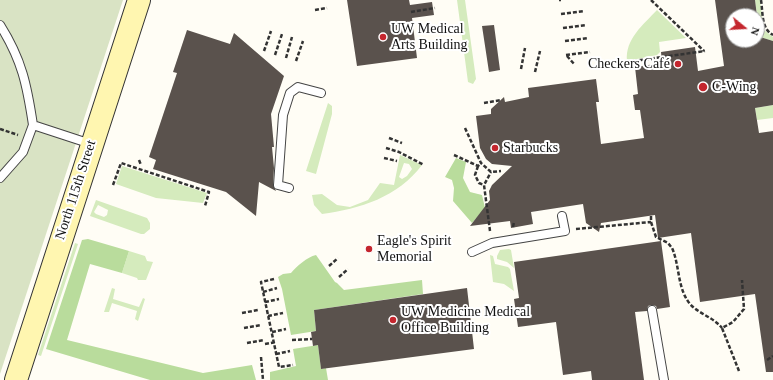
<!DOCTYPE html>
<html>
<head>
<meta charset="utf-8">
<style>
  body { margin:0 }
  #map { position:relative; width:773px; height:380px; overflow:hidden; background:#fffdf5; font-family:"Times New Roman",serif }
  canvas { display:block }
  .north { position:absolute; left:725px; top:8px; width:40px; height:40px; box-sizing:border-box; background:#fff; border:1px solid #a0a0a0; border-radius:50%; rotate:108deg; font-size:11px; font-weight:700; line-height:16px; text-align:center; color:#111 }
  .north::after { content:''; display:block; margin:auto; width:14px; height:18px; background:#c4262e; clip-path:polygon(50% 0,100% 100%,50% 72%,0 100%) }
</style>
</head>
<body>
<div id="map">
<canvas width="773" height="380"></canvas>
<div class="north">N</div>
</div>
<script>
const ctx = document.querySelector('canvas').getContext('2d');
ctx.lineJoin = 'round';
function paint(path, color) {
  ctx.fillStyle = color;
  ctx.fill(path, 'evenodd');
}
function trace(path, color, width, dash) {
  ctx.strokeStyle = color;
  ctx.lineWidth = width;
  ctx.lineCap = dash ? 'butt' : 'round';
  ctx.setLineDash(dash || []);
  ctx.stroke(path);
}
function drawText(font, color, halo, rows, align = 'center') {
  ctx.font = font + ' "Times New Roman",serif';
  ctx.lineWidth = 4;
  ctx.setLineDash([]);
  ctx.textBaseline = 'middle';
  ctx.strokeStyle = halo;
  ctx.fillStyle = color;
  for (const [text, x, y, turn = 0] of rows) {
    ctx.save();
    ctx.translate(x, y);
    ctx.rotate((+turn || 0) * Math.PI / 180);
    ctx.textAlign = isNaN(turn) ? turn : align;
    if (halo) ctx.strokeText(text, 0, 0);
    ctx.fillText(text, 0, 0);
    ctx.restore();
  }
}
paint(new Path2D(`
  M 457,0 L 465,0 L 476,79 L 473,84 L 468,82 Z
  M 755,0 L 760,0 L 764,30 L 773,37 L 773,41 L 760,37 Z
  M 657,10 L 686,38 L 659,42 L 660,52 L 657,55 L 627,61 C 625,39 643,25 657,10 Z
  M 328,103 L 332,106 L 332,114 L 316,174 L 306,171 Z
  M 773,105 L 773,118 L 757,120 L 755,108 Z
  M 400,155 L 422,165 C 398,197 360,209 322,214 L 314,205 L 312,195 L 322,194 L 337,205 L 350,207 L 368,200 L 380,183 L 394,185 ZM 404,163 L 409,164 L 412,169 L 407,176 L 402,179 L 399,177 Z
  M 122,166 L 207,193 L 203,203 L 156,198 L 116,184 Z
  M 96,200 L 147,218 L 150,223 L 150,229 L 144,234 L 141,234 L 90,216 ZM 98,205 L 108,210 L 107,215 L 104,217 L 96,214 L 94,212 Z
  M 75,243 L 78,244 L 41,356 L 38,355 Z
  M 509,249 L 511,250 L 514,268 L 507,262 L 497,259 L 497,256 L 500,250 Z
  M 129,251 L 145,256 L 147,261 L 153,262 L 146,280 L 138,280 L 137,278 L 122,273 Z
  M 490,255 L 493,256 L 495,264 L 508,267 L 510,269 L 514,291 L 504,284 L 493,282 Z
  M 112,288 L 115,289 L 113,299 L 139,307 L 143,298 L 145,299 L 138,321 L 135,319 L 137,311 L 112,303 L 109,312 L 104,312 Z`), '#d5ebbd');
paint(new Path2D(`
  M 456,158 L 466,162 L 463,178 L 470,192 L 482,195 L 485,208 L 472,223 L 453,201 L 454,188 L 452,180 L 445,177 Z
  M 88,239 L 129,251 L 122,273 L 90,264 L 67,340 L 203,373 L 252,365 L 256,380 L 150,380 L 46,349 L 82,240 Z
  M 316,255 L 335,282 L 337,283 L 344,290 L 422,280 L 423,294 L 314,310 L 316,331 L 291,335 L 282,289 L 278,277 L 283,274 L 291,273 C 297,266 307,257 316,255 Z
  M 318,345 L 321,369 L 326,368 L 328,380 L 270,380 L 270,372 L 296,366 L 293,349 Z`), '#b9dc9c');
paint(new Path2D(`
  M 0,0 L 123,0 L 0,374 Z`), '#d9e3c4');
paint(new Path2D(`
  M 347,0 L 409,0 L 410,5 L 432,2 L 434,15 L 412,18 L 417,58 L 357,66 Z
  M 715,0 L 755,0 L 757,16 L 733,16 L 733,40 L 757,40 L 757,36 L 773,41 L 773,105 L 755,108 L 759,133 L 773,131 L 773,372 L 766,372 L 755,294 L 700,302 L 691,233 L 658,238 L 655,215 L 601,223 L 599,232 L 586,223 L 583,204 L 531,212 L 533,224 L 511,228 L 510,221 L 470,226 L 490,200 L 489,191 L 492,185 L 512,166 L 492,164 L 486,159 L 480,148 L 476,116 L 491,114 L 491,109 L 504,97 L 505,102 L 529,97 L 528,88 L 596,79 L 599,102 L 596,102 L 601,144 L 644,138 L 640,110 L 635,110 L 633,95 L 638,94 L 635,67 L 662,63 L 661,52 L 695,47 L 698,71 L 724,66 Z
  M 494,25 L 500,70 L 489,72 L 482,26 Z
  M 187,30 L 230,44 L 234,33 L 284,76 L 271,114 L 274,147 L 272,147 L 274,168 L 273,185 L 276,191 L 259,182 L 256,216 L 226,192 L 153,169 L 156,160 L 149,157 L 177,73 L 173,72 Z
  M 661,241 L 670,307 L 657,309 L 656,306 L 651,305 L 648,306 L 647,311 L 635,312 L 644,380 L 592,380 L 591,371 L 563,375 L 556,322 L 518,327 L 514,299 L 519,298 L 514,262 Z
  M 467,288 L 474,349 L 321,369 L 318,345 L 313,346 L 311,332 L 316,331 L 314,310 Z`), '#5a524d');
const lane = new Path2D(`
  M 0,25 C 22,60 27,85 33,125
  M 0,178 L 23,152 L 33,125 L 91,144
  M 289,188 L 278,185 L 283,115 L 290,93 L 298,87 L 321,93
  M 472,252 L 492,243 L 565,231 L 562,216
  M 652,310 L 664,380`);
const secondary = new Path2D(`
  M 16,380 L 139,0`);
trace(lane, '#444', 10);
trace(secondary, '#333', 24);
trace(new Path2D(`
  M 559,0 L 561,0
  M 651,0 L 704,51
  M 761,0 C 763,12 761,29 773,35
  M 315,10 L 327,8
  M 411,12 L 435,8
  M 561,14 L 584,11
  M 563,28 L 586,25
  M 565,41 L 588,38
  M 264,51 L 271,31
  M 275,55 L 282,34
  M 566,55 L 590,52
  M 567,56 L 575,65
  M 286,58 L 292,37
  M 296,61 L 303,41
  M 627,62 L 705,51
  M 521,69 L 525,48
  M 535,72 L 540,51
  M 484,103 L 501,100
  M 465,128 L 481,163 L 491,172 L 501,171
  M 0,129 L 18,135
  M 389,138 L 402,143
  M 386,148 L 399,152 L 424,165
  M 454,155 L 478,166 L 481,163
  M 384,158 L 397,161
  M 139,160 L 141,165
  M 478,166 L 475,175 L 479,183 L 484,185
  M 113,185 L 121,163 L 209,192 L 205,206
  M 651,216 L 651,222 L 656,237 L 668,243 L 672,248 C 680,266 677,288 690,304 C 699,314 713,317 722,328
  M 513,227 L 514,222
  M 576,229 L 651,222
  M 490,231 L 484,185 L 491,172
  M 329,266 L 338,258
  M 339,277 L 348,269
  M 274,279 L 261,282 L 279,367 L 293,365
  M 263,292 L 277,288
  M 265,302 L 279,299
  M 517,310 L 521,310
  M 242,313 L 258,310
  M 268,316 L 283,313
  M 244,328 L 261,325
  M 272,332 L 286,329
  M 292,340 L 312,339
  M 247,343 L 264,340
  M 265,344 L 276,342
  M 276,354 L 290,351
  M 261,357 L 263,380
  M 767,360 L 773,356
  M 739,371 L 722,328 L 733,322 L 744,309 L 742,280`), '#333', 2.5, [4, 2]);
trace(lane, '#fff', 8);
trace(secondary, '#fff6b0', 22);
for (const [x, y, r, color] of [
  [383,37,4,"#c4262e"],
  [678,64,4,"#c4262e"],
  [703,87,5,"#c4262e"],
  [495,148,4,"#c4262e"],
  [369,249,4,"#c4262e"],
  [393,320,4,"#c4262e"]
]) {
  const dot = new Path2D();
  dot.arc(x, y, r, 0, 2 * Math.PI);
  ctx.fillStyle = color;
  ctx.fill(dot);
  trace(dot, '#fff', 1.5);
}
drawText('14px', '#111', '#fff', [
  ["UW Medical",391,29],
  ["Arts Building",391,45],
  ["Checkers Café",670,64,"right"],
  ["C-Wing",712,87],
  ["Starbucks",503,148],
  ["Eagle's Spirit",377,241],
  ["Memorial",377,257],
  ["UW Medicine Medical",401,312],
  ["Office Building",401,328]
], 'left');
drawText('14px', '#111', '#fff', [
  ["North 115th Street",76,190,-72]
]);
</script>
</body>
</html>
